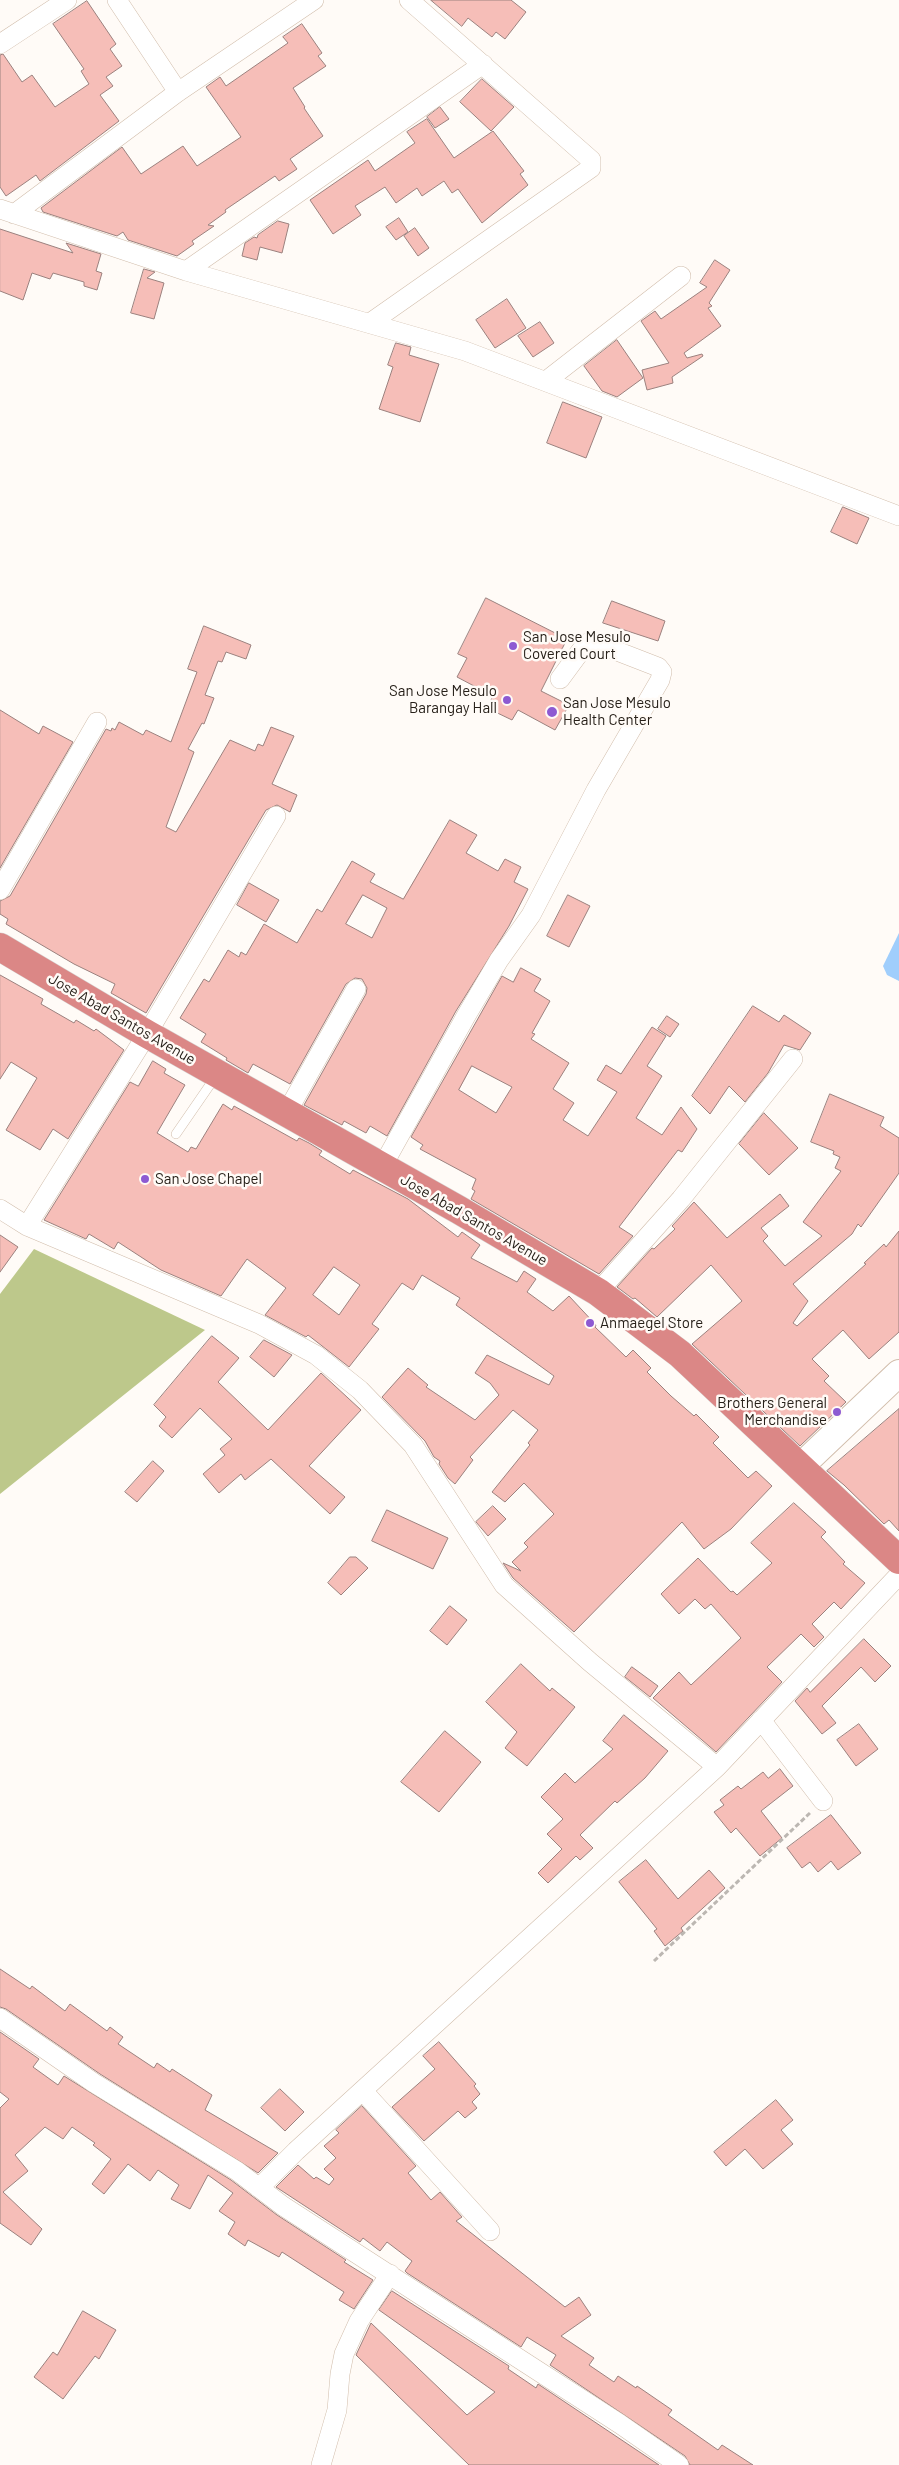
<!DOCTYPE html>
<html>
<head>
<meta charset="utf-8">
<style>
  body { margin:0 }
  canvas { display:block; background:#fffbf7 }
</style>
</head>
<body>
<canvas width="899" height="2465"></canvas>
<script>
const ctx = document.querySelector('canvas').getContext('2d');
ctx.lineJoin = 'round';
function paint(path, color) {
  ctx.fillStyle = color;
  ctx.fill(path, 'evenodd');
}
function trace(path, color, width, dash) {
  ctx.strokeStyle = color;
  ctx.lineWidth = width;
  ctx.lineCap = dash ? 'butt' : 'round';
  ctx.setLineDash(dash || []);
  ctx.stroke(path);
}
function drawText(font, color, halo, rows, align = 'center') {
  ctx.font = font + ' Barlow,sans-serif';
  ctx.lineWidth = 5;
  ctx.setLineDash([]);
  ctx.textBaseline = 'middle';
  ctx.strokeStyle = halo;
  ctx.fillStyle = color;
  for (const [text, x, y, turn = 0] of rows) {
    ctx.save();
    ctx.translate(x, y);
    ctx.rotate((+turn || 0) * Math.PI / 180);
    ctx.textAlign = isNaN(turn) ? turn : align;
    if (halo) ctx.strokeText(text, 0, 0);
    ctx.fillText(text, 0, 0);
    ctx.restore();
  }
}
paint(new Path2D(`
  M 34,1249 L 205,1330 L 0,1494 L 0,1294 Z`), '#bdc88b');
paint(new Path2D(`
  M 899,933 L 899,981 L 887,975 L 883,966 Z`), '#a0cefc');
const building = new Path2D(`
  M 431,0 L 511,0 L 526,12 L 505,39 L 496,32 L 492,37 L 468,18 L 462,26 Z
  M 87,1 L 116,44 L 110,49 L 122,66 L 106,77 L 113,86 L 100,95 L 119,121 L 40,181 L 36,175 L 6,196 L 0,187 L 0,55 L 3,54 L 22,82 L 32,75 L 55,107 L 89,84 L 81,71 L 84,69 L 53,24 Z
  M 302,24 L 322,53 L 318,56 L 326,66 L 293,88 L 305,107 L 304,108 L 323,136 L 290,159 L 297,169 L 279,181 L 275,176 L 225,210 L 226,212 L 208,225 L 214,226 L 192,241 L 194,244 L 177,256 L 128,240 L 123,232 L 117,236 L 43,212 L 41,208 L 122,147 L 141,174 L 183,146 L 197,166 L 241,137 L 206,87 L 220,77 L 226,86 L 288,43 L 283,37 Z
  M 482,79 L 514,107 L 491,131 L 460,102 Z
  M 440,107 L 449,119 L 435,128 L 427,117 Z
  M 427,119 L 454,158 L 493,131 L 524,171 L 520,174 L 528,185 L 482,223 L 458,189 L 452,193 L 444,181 L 422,196 L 417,188 L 396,203 L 385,187 L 355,206 L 361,215 L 333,234 L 310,200 L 368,160 L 375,171 L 415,143 L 407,132 Z
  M 399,218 L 408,232 L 396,240 L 386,227 Z
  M 278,221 L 289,224 L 282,253 L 260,247 L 257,260 L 242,256 L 245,243 L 254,237 L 257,238 L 258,235 Z
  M 415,228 L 429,248 L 418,256 L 404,236 Z
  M 0,229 L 73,253 L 66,243 L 101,254 L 96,271 L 102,273 L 97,290 L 84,286 L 84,282 L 53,273 L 50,279 L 32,273 L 23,300 L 0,291 Z
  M 715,260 L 730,270 L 709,303 L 712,306 L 708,308 L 721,326 L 684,353 L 687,358 L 702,354 L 703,356 L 672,377 L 673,383 L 647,390 L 642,370 L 669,363 L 641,321 L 655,311 L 661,319 L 707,287 L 700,283 Z
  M 144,269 L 155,272 L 147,278 L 164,283 L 154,319 L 131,313 Z
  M 507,299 L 526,328 L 495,348 L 476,320 Z
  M 540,322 L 554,343 L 533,357 L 518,336 Z
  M 617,340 L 643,378 L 617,397 L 602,391 L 584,366 Z
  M 396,343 L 411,347 L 409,355 L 439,364 L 420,422 L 379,409 L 393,367 L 388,365 Z
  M 563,402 L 602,417 L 586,458 L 547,443 Z
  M 843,507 L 869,518 L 857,544 L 831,532 Z
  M 486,598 L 567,639 L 541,691 L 569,705 L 555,730 L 518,710 L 512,720 L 487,708 L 493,696 L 457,677 L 467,658 L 458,654 Z
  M 612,601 L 665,621 L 658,641 L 603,623 Z
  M 204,626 L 251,645 L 246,659 L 226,652 L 222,662 L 218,661 L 205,695 L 214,698 L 204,724 L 202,723 L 188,749 L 194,752 L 166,827 L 176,832 L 230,740 L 255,751 L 258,744 L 263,746 L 271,727 L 294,736 L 272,784 L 297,795 L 290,812 L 277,805 L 266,810 L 146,1013 L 111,993 L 115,984 L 74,964 L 6,924 L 8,919 L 0,914 L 0,901 L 10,896 L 106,729 L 111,731 L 112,728 L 115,730 L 119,722 L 143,735 L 146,730 L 171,742 L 197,672 L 188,669 Z
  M 0,710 L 39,734 L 43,726 L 73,742 L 0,868 Z
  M 450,820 L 477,835 L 466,853 L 498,871 L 505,859 L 521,867 L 514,882 L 528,889 L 509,926 L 456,1011 L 387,1136 L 370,1126 L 366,1133 L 344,1121 L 342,1125 L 304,1105 L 366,994 L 367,988 L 362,979 L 355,978 L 346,984 L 290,1084 L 253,1064 L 248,1073 L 226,1060 L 227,1058 L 201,1042 L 206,1034 L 180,1018 L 204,979 L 209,982 L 228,950 L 239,957 L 241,952 L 246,955 L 264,924 L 297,943 L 317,909 L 322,912 L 352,861 L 375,874 L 370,882 L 403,899 ZM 363,895 L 387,908 L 372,938 L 346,924 Z
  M 249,883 L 279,900 L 266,922 L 237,905 Z
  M 568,895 L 590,906 L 569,947 L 547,936 Z
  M 521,968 L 541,979 L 534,991 L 550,1001 L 532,1033 L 535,1034 L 531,1039 L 569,1063 L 553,1089 L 574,1103 L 563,1120 L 588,1136 L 617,1092 L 597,1080 L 606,1065 L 621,1074 L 652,1027 L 666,1036 L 647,1066 L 662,1076 L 636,1118 L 662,1135 L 681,1107 L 697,1129 L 682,1152 L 678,1150 L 619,1227 L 633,1236 L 599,1274 L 471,1199 L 475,1191 L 472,1189 L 476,1179 L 420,1149 L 423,1145 L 411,1137 L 502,976 L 513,982 ZM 472,1066 L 512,1087 L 496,1113 L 459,1090 Z
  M 0,975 L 43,999 L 41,1004 L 74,1023 L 76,1020 L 94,1031 L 96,1029 L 124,1050 L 68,1139 L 53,1129 L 40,1150 L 6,1130 L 37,1078 L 11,1062 L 0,1079 Z
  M 753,1006 L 779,1022 L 784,1015 L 811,1033 L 800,1050 L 784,1045 L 768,1073 L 745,1102 L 729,1086 L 710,1114 L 692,1096 Z
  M 667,1016 L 679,1024 L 670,1037 L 658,1029 Z
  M 153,1061 L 166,1069 L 164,1073 L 185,1085 L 157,1133 L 188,1152 L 191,1147 L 196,1149 L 223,1104 L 232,1110 L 234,1106 L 297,1141 L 299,1138 L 309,1143 L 322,1151 L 319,1155 L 350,1174 L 353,1170 L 408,1199 L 458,1237 L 462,1232 L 480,1245 L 471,1258 L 517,1282 L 524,1271 L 536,1279 L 527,1292 L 553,1311 L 569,1296 L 596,1325 L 595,1327 L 626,1357 L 633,1350 L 651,1368 L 647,1372 L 671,1396 L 694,1416 L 696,1414 L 719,1437 L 713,1443 L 748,1478 L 756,1471 L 772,1486 L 731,1529 L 704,1549 L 682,1522 L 574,1632 L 513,1578 L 503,1563 L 521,1571 L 512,1562 L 528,1547 L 524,1543 L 554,1514 L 524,1483 L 505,1502 L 492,1492 L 530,1445 L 528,1443 L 538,1430 L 513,1410 L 470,1457 L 473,1460 L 455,1484 L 448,1478 L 439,1464 L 440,1461 L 434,1457 L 425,1441 L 382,1397 L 408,1368 L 428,1385 L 426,1387 L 475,1420 L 499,1395 L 490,1383 L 475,1373 L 487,1355 L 549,1385 L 554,1376 L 456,1305 L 460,1298 L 422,1275 L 413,1290 L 402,1283 L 372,1324 L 379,1329 L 349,1367 L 308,1335 L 306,1337 L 265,1315 L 286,1288 L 247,1259 L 221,1296 L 161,1270 L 118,1242 L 114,1249 L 89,1234 L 86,1239 L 44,1220 L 130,1082 L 138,1086 ZM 334,1267 L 360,1285 L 339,1315 L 313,1295 Z
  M 830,1094 L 884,1117 L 880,1126 L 899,1138 L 899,1173 L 861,1227 L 858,1224 L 852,1234 L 793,1284 L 808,1301 L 793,1323 L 797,1326 L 866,1264 L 864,1263 L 884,1244 L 886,1247 L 899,1231 L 899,1332 L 869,1359 L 843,1330 L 812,1359 L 829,1376 L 824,1381 L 846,1402 L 800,1446 L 692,1344 L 742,1301 L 711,1265 L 657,1317 L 635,1298 L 633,1299 L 617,1287 L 652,1248 L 654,1249 L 675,1229 L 672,1226 L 694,1202 L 727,1238 L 780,1194 L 789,1206 L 761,1228 L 768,1236 L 763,1241 L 785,1266 L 822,1236 L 803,1222 L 841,1171 L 835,1168 L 840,1157 L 833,1154 L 834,1151 L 811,1142 Z
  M 764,1113 L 798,1148 L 769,1175 L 739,1144 Z
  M 0,1235 L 18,1247 L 0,1272 Z
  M 212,1336 L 239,1358 L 218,1382 L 268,1430 L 321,1373 L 361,1410 L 309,1466 L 345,1497 L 330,1514 L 271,1459 L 245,1480 L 241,1474 L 219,1493 L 203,1474 L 225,1455 L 220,1449 L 232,1439 L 200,1408 L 172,1438 L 159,1426 L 166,1417 L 154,1405 Z
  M 264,1340 L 292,1355 L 274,1377 L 250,1357 Z
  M 899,1409 L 899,1531 L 889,1520 L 884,1524 L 844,1485 L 827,1471 Z
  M 153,1461 L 164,1471 L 137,1502 L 125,1492 Z
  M 794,1503 L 826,1532 L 821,1537 L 845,1562 L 843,1564 L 865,1583 L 841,1609 L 834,1602 L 812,1624 L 824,1637 L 814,1647 L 801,1634 L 767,1667 L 782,1682 L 716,1752 L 653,1698 L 679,1672 L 691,1685 L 741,1638 L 711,1604 L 705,1609 L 695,1599 L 679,1614 L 661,1594 L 698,1558 L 731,1592 L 733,1591 L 737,1595 L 772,1563 L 751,1543 Z
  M 493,1506 L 506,1519 L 488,1536 L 476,1522 Z
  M 387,1510 L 448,1538 L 433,1569 L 372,1541 Z
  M 350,1557 L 356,1557 L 368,1568 L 341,1595 L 328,1583 Z
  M 450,1606 L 467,1620 L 447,1645 L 430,1631 Z
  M 864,1639 L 891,1666 L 875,1682 L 861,1667 L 822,1706 L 836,1723 L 822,1734 L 795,1701 L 807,1688 L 810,1692 Z
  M 521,1664 L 550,1691 L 552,1688 L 575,1707 L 527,1766 L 505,1748 L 517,1732 L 486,1702 Z
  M 632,1667 L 658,1686 L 650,1697 L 625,1677 Z
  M 624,1715 L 668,1751 L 645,1778 L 617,1803 L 615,1801 L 580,1835 L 593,1848 L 580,1860 L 576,1856 L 548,1883 L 538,1873 L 562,1849 L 547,1834 L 563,1819 L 541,1797 L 565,1773 L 575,1783 L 613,1749 L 603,1741 Z
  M 859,1724 L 878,1749 L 856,1766 L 837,1740 Z
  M 445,1731 L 481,1762 L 439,1812 L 401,1782 Z
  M 780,1769 L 793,1786 L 761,1811 L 782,1838 L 760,1856 L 736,1828 L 731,1833 L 714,1812 L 724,1805 L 720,1800 L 738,1786 L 741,1789 L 763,1772 L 768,1778 Z
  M 831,1815 L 861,1853 L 838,1870 L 831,1861 L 818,1872 L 810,1862 L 802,1868 L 787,1848 Z
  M 646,1860 L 678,1899 L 709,1870 L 725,1888 L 681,1928 L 683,1931 L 665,1946 L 654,1931 L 657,1929 L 619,1882 Z
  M 0,1969 L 30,1989 L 32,1986 L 65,2011 L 70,2004 L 107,2031 L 110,2027 L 123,2037 L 118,2044 L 154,2068 L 157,2063 L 170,2072 L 172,2069 L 212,2095 L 205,2110 L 278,2153 L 258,2173 L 100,2074 L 6,2009 L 0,2007 Z
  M 0,2032 L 39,2059 L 33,2067 L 58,2085 L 64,2076 L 231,2180 L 277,2215 L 346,2260 L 344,2262 L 373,2280 L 354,2309 L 339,2300 L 344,2292 L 282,2252 L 279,2257 L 248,2240 L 245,2246 L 228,2234 L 235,2222 L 219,2211 L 233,2193 L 208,2175 L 190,2209 L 171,2199 L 179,2185 L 158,2170 L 150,2181 L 128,2164 L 104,2194 L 92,2184 L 111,2159 L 93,2145 L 95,2143 L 72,2127 L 63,2139 L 45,2127 L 15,2155 L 28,2171 L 3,2192 L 42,2229 L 31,2245 L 0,2223 L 0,2108 L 9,2099 L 0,2092 Z
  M 439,2042 L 476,2084 L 474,2086 L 480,2094 L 472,2102 L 477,2108 L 465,2118 L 458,2111 L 424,2141 L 392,2107 L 435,2069 L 423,2056 Z
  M 280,2089 L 304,2112 L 285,2131 L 261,2108 Z
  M 776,2100 L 793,2120 L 781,2130 L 793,2144 L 763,2169 L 745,2149 L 726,2166 L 714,2152 Z
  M 362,2106 L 416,2166 L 408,2173 L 431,2200 L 440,2192 L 462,2217 L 456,2221 L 565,2307 L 579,2297 L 591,2315 L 561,2336 L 594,2358 L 589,2365 L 614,2382 L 618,2376 L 636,2388 L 637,2386 L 672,2410 L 668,2415 L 718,2450 L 722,2445 L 753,2465 L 690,2465 L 685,2456 L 550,2365 L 556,2355 L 527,2337 L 521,2347 L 407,2273 L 405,2271 L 412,2261 L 387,2242 L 380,2251 L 363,2238 L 360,2242 L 276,2187 L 298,2165 L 314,2179 L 316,2177 L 329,2185 L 334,2179 L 324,2169 L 336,2158 L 324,2146 L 339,2133 L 336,2130 Z
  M 392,2291 L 509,2366 L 508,2369 L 536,2388 L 538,2384 L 659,2465 L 469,2465 L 356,2355 L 371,2323 L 467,2415 L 495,2392 L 379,2310 Z
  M 83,2311 L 116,2330 L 99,2359 L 95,2356 L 63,2399 L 34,2377 L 53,2352 L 57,2355 Z`);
paint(building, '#f6beb8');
trace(building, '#9b817e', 1);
const service = new Path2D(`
  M 176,1134 L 216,1076`);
const minor = new Path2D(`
  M 117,0 L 178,92
  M 0,44 L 67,0
  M 0,209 L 186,271 L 465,351 L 899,516
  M 14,214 L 178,92 L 314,0
  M 186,271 L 483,64
  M 370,323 L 591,168 L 591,160 L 409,0
  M 546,381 L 681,276
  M 0,890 L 97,722
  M 287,1112 L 356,989
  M 382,1167 L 466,1016 L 499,960 L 531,915 L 596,790 L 660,680 L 662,672 L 658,667 L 591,641 L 585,645 L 560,679
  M 0,1209 L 27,1226 L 259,1324 L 316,1355 L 360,1390 L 413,1445 L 504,1585 L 590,1662 L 717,1767
  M 27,1226 L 147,1034 L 276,816
  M 598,1292 L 681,1199 L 793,1059
  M 761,1720 L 823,1801
  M 0,2018 L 94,2083 L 237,2171 L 283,2206 L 620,2424 L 679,2465
  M 363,2091 L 490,2231
  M 259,2188 L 296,2151 L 717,1767 L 899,1575
  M 321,2465 L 337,2410 L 340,2374 L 344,2354 L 359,2321 L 390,2274`);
const secondary = new Path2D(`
  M 800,1467 L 899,1373`);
const trunk = new Path2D(`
  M 0,947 L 147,1034 L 459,1210 L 598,1292 L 680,1354 L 899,1560`);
trace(service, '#d1bdab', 10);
trace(minor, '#d1bdab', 20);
trace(secondary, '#d1bdab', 28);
trace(trunk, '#d8d7d6', 29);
trace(new Path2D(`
  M 654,1961 L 811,1812`), '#bcb7b2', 3, [5, 2.5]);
trace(service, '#fff', 9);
trace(minor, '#fff', 19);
trace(secondary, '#fff', 26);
trace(trunk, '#db8786', 28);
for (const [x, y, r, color] of [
  [513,646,5,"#8d5ad2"],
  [507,700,5,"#8d5ad2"],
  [552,712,6,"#8d5ad2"],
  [145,1179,5,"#8d5ad2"],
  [590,1323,5,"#8d5ad2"],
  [837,1412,5,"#8d5ad2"]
]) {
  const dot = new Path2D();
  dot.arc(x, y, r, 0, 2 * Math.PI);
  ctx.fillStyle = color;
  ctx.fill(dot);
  trace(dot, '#fffbf7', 2);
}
drawText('15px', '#272019', '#fffbf7', [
  ["San Jose Mesulo",523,637],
  ["Covered Court",523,654],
  ["San Jose Mesulo",497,691,"right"],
  ["Barangay Hall",497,708,"right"],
  ["San Jose Mesulo",563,703],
  ["Health Center",563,720],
  ["San Jose Chapel",155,1179],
  ["Anmaegel Store",600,1323],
  ["Brothers General",827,1403,"right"],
  ["Merchandise",827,1420,"right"]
], 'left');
drawText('15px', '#272019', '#fffbf7', [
  ["Jose Abad Santos Avenue",122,1019,30],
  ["Jose Abad Santos Avenue",474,1220,30]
]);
</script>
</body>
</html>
